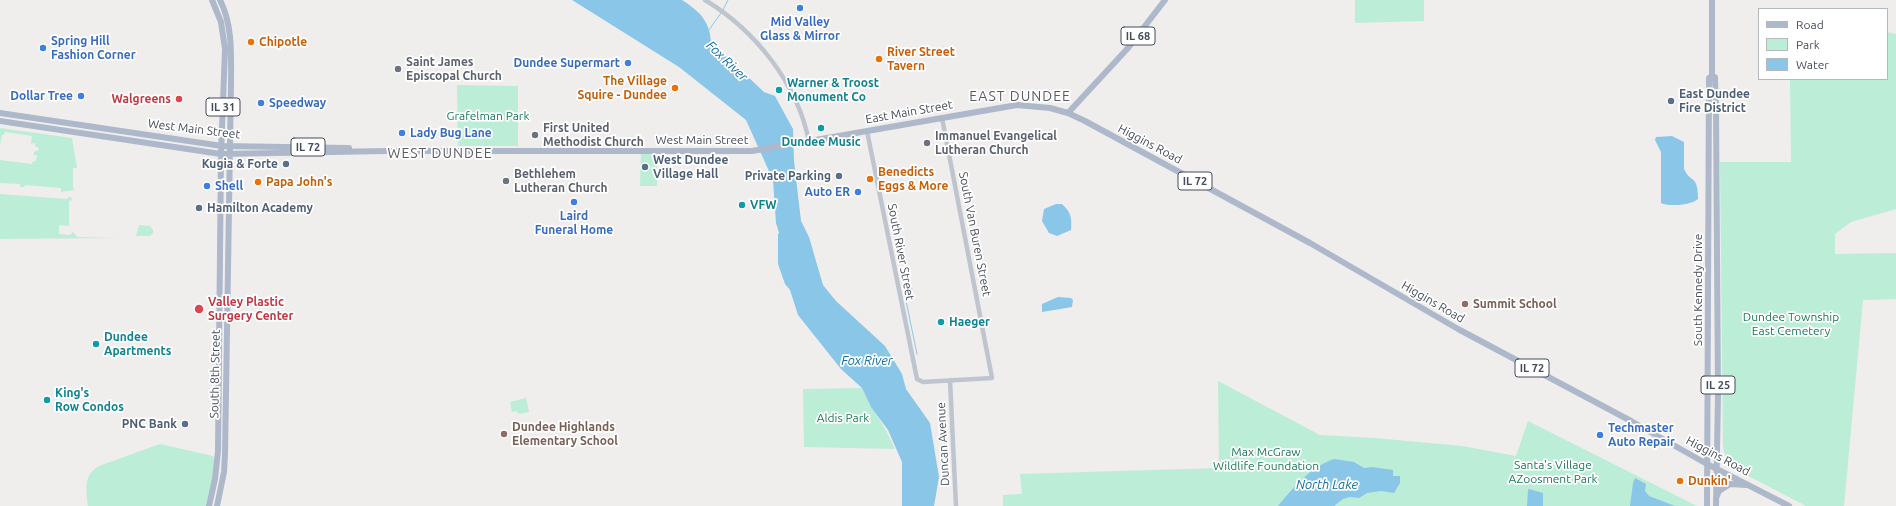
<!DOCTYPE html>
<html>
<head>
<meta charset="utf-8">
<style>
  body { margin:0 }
  #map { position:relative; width:1896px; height:506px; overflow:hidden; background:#f0eded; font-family:Ubuntu,sans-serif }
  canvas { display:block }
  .legend { position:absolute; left:1758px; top:8px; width:130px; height:72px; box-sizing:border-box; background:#fff; border:1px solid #b5b8bd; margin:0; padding:5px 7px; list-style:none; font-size:12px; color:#464d5a }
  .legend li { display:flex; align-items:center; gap:8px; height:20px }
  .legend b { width:20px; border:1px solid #b5b8bd }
</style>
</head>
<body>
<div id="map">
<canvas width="1896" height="506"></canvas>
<ul class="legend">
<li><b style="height:5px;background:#adb8cb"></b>Road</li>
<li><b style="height:11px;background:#bcedd6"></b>Park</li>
<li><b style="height:11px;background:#8ac6e8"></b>Water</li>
</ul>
</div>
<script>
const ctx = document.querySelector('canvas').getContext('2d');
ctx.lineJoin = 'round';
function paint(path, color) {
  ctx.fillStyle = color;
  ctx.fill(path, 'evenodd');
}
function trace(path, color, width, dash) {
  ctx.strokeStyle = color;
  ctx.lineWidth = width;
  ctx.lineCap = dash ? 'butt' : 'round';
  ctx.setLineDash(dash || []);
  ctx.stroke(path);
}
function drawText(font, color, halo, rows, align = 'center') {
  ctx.font = font + ' Ubuntu,sans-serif';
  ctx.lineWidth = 3.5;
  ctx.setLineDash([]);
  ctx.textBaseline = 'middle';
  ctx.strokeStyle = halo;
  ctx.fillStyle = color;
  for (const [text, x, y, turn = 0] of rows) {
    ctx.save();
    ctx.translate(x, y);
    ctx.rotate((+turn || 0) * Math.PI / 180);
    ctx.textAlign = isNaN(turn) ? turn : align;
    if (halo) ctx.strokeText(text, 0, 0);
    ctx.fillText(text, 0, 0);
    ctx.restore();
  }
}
paint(new Path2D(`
  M 1355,0 L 1424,0 L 1424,21 L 1355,23 Z
  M 1887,32 L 1896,34 L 1896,209 L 1851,222 L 1835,234 L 1835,254 L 1896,253 L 1896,299 L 1863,300 L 1844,506 L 1806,506 L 1735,469 C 1727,462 1725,457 1723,447 L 1720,162 L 1791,162 L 1790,79 L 1887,79 Z
  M 457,85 L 518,86 L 518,146 L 458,146 Z
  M 0,128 L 72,138 L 77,168 L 73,168 L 73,188 L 75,190 L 61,192 L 61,188 L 25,185 L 24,187 L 20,187 L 20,184 L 0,183 L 0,160 L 32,164 L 33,161 L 36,161 L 37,155 L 34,155 L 34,152 L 38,150 L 39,148 L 35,146 L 35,143 L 31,144 L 32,136 L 5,132 L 4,135 L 2,135 L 0,145 Z
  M 641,152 L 657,152 L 657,186 L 640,186 Z
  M 0,194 L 67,199 L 68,197 L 71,197 L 72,200 L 69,201 L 69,226 L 59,225 L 59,234 L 70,235 L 73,232 L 77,237 L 118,238 L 0,239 Z
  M 139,225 L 150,226 L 153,230 L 153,233 L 150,236 L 136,236 Z
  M 1218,381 L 1320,435 L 1375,438 L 1462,446 L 1516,456 L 1528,421 L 1697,506 L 1003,506 L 1003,495 L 1022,494 L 1020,474 L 1219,468 Z
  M 862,388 C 872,410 886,427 895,449 L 804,447 L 803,389 Z
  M 526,398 L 529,412 L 519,414 L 516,411 L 512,412 L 510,402 Z
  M 160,444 L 213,456 C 218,465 209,495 206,506 L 88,506 C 86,490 83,475 99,466 Z`), '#bcedd6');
paint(new Path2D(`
  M 572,0 L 682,0 C 699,11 710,21 711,42 L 764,92 L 775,96 L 793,129 L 794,161 L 801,221 L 809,237 L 823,285 L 836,301 L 885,346 L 902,374 L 906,389 L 930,423 L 939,477 L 934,506 L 902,506 L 902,462 L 888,430 L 871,407 L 862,388 L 841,369 L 798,315 L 790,290 L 785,284 L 778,264 L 778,234 L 779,233 L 776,223 L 773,180 L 746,120 L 679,67 Z
  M 1672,136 L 1684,142 L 1684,169 C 1691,184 1698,174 1698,199 C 1693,205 1668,207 1661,203 L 1661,152 L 1655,140 L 1656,137 Z
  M 1056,204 L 1062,204 C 1071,212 1072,218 1071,230 L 1057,236 L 1049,233 L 1042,221 L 1044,209 Z
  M 1058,297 L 1071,298 L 1073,300 L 1072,307 L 1042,312 L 1042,304 Z
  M 1334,459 L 1354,462 L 1364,468 L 1372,467 L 1393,470 L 1393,476 L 1400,476 L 1400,483 L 1394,493 L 1381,491 L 1367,493 L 1359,498 L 1350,497 L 1343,499 L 1334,506 L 1278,506 C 1295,486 1309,468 1334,459 Z
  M 1635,478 L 1646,484 L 1645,491 L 1649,496 L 1675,506 L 1630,506 L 1633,483 Z
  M 1529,489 L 1543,493 L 1543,506 L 1527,506 L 1528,490 Z`), '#8ac6e8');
trace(new Path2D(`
  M 723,10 L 728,0
  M 709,30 L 721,13
  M 912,289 L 904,291 L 917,354`), '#8ac6e8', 1);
trace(new Path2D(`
  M 705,0 C 755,30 798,84 809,142
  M 867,131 L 917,379 L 923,382 L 992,378 L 942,118
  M 950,380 L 956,506`), '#bec5cf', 4.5);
trace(new Path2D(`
  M 1712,0 L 1712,76 L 1715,77 L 1716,110 L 1718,395 L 1716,506
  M 0,113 L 222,146 L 349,148
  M 1068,113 L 1128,48 L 1165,0
  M 0,121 L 221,154 L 386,151 L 752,151 L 1017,105 L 1050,108 L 1068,113 L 1085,121 L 1310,243 L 1458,329 L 1631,421 L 1707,464 L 1789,506
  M 1717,496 L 1719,491 L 1730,484 L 1746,485
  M 209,506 L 215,479 L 218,451 L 221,154 L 225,49 L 221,22 L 212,0
  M 217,506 L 224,472 L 225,454 L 231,83 C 231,55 233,26 220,0
  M 1707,506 L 1709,78 L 1712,76`), '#adb8cb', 6);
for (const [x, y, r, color] of [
  [800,8,4,"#3f7fe0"],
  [251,42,4,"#e8710a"],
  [43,48,4,"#3f7fe0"],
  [879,59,4,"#e8710a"],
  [628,63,4,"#3f7fe0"],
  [398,69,4,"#6b7280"],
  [675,88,4,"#e8710a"],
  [779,90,4,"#0f9aa8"],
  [81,96,4,"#3f7fe0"],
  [179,99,4,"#e0444e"],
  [1671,101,4,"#5c6f8a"],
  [261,103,4,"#3f7fe0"],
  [821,128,4,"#0f9aa8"],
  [402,133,4,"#3f7fe0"],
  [535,135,4,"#6b7280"],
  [927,143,4,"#6b7280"],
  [286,164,4,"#5c6f8a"],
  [645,167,4,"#5c6f8a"],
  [839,176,4,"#5c6f8a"],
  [870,179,4,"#e8710a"],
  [506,181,4,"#6b7280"],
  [258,182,4,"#e8710a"],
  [207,186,4,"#3f7fe0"],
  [858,192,4,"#3f7fe0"],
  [574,202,4,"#3f7fe0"],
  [742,205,4,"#0f9aa8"],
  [199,208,4,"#5c6f8a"],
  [1465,304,4,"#8d6e63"],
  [199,309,5,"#e0444e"],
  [941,322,4,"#0f9aa8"],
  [96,344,4,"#0f9aa8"],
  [47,400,4,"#0f9aa8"],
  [185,424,4,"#5c6f8a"],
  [504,434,4,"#8d6e63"],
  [1600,435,4,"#3f7fe0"],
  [1680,481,4,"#e8710a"]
]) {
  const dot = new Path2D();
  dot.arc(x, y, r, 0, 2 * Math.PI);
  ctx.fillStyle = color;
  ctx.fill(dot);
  trace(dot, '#fff', 1.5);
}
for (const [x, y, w] of [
  [1138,36,34],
  [223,107,34],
  [308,147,34],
  [1195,181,34],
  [1532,368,34],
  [1718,385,34]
]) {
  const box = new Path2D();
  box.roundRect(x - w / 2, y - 9, w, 18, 3);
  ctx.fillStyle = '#fff';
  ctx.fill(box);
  trace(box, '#464d5a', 1);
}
drawText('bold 11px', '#464d5a', null, [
  ["IL 68",1138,36],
  ["IL 31",223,107],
  ["IL 72",308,147],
  ["IL 72",1195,181],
  ["IL 72",1532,368],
  ["IL 25",1718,385]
]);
drawText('bold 12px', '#366cbe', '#fff', [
  ["Mid Valley",800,22,"center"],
  ["Glass & Mirror",800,36,"center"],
  ["Spring Hill",51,41],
  ["Fashion Corner",51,55],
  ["Dundee Supermart",620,63,"right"],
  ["Dollar Tree",73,96,"right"],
  ["Speedway",269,103],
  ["Lady Bug Lane",410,133],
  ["Shell",215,186],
  ["Auto ER",850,192,"right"],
  ["Laird",574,216,"center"],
  ["Funeral Home",574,230,"center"],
  ["Techmaster",1608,428],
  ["Auto Repair",1608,442]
], 'left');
drawText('bold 12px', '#c56008', '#fff', [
  ["Chipotle",259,42],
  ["River Street",887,52],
  ["Tavern",887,66],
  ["The Village",667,81,"right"],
  ["Squire - Dundee",667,95,"right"],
  ["Benedicts",878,172],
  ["Eggs & More",878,186],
  ["Papa John's",266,182],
  ["Dunkin'",1688,481]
], 'left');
drawText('bold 12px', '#5b616d', '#fff', [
  ["Saint James",406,62],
  ["Episcopal Church",406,76],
  ["First United",543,128],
  ["Methodist Church",543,142],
  ["Immanuel Evangelical",935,136],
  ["Lutheran Church",935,150],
  ["Bethlehem",514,174],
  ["Lutheran Church",514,188]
], 'left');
drawText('bold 12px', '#0d838f', '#fff', [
  ["Warner & Troost",787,83],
  ["Monument Co",787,97],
  ["Dundee Music",821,142,"center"],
  ["VFW",750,205],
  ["Haeger",949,322],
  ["Dundee",104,337],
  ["Apartments",104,351],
  ["King's",55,393],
  ["Row Condos",55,407]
], 'left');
drawText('bold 12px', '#4e5e75', '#fff', [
  ["East Dundee",1679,94],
  ["Fire District",1679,108],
  ["West Dundee",653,160],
  ["Village Hall",653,174],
  ["Kugia & Forte",278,164,"right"],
  ["Private Parking",831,176,"right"],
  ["Hamilton Academy",207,208],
  ["PNC Bank",177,424,"right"]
], 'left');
drawText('bold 12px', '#be3a42', '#fff', [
  ["Walgreens",171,99],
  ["Valley Plastic",208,302,"left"],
  ["Surgery Center",208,316,"left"]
], 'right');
drawText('12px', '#464d5a', '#fff', [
  ["East Main Street",909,112,-10],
  ["West Main Street",194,129,7],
  ["West Main Street",702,140],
  ["Higgins Road",1150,144,28],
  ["South Van Buren Street",975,234,79],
  ["South River Street",901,252,79],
  ["South Kennedy Drive",1698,290,-90],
  ["Higgins Road",1433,302,30],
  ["South 8th Street",215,374,-89],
  ["Duncan Avenue",943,444,-93],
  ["Higgins Road",1718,456,28]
]);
drawText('12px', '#1a7858', '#fff', [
  ["Grafelman Park",488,116],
  ["Dundee Township",1791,317],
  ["East Cemetery",1791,331],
  ["Aldis Park",843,418],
  ["Max McGraw",1266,452],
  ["Wildlife Foundation",1266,466],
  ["Santa's Village",1553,465],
  ["AZoosment Park",1553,479]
]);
drawText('bold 12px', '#785e54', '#fff', [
  ["Summit School",1473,304],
  ["Dundee Highlands",512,427],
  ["Elementary School",512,441]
], 'left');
drawText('italic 13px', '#116da2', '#fff', [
  ["Fox River",727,61,44],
  ["Fox River",867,361],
  ["North Lake",1327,485]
]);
ctx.letterSpacing = '1px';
drawText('14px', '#5a5c62', '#fff', [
  ["EAST DUNDEE",1020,96],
  ["WEST DUNDEE",440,153]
]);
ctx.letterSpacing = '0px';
</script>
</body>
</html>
